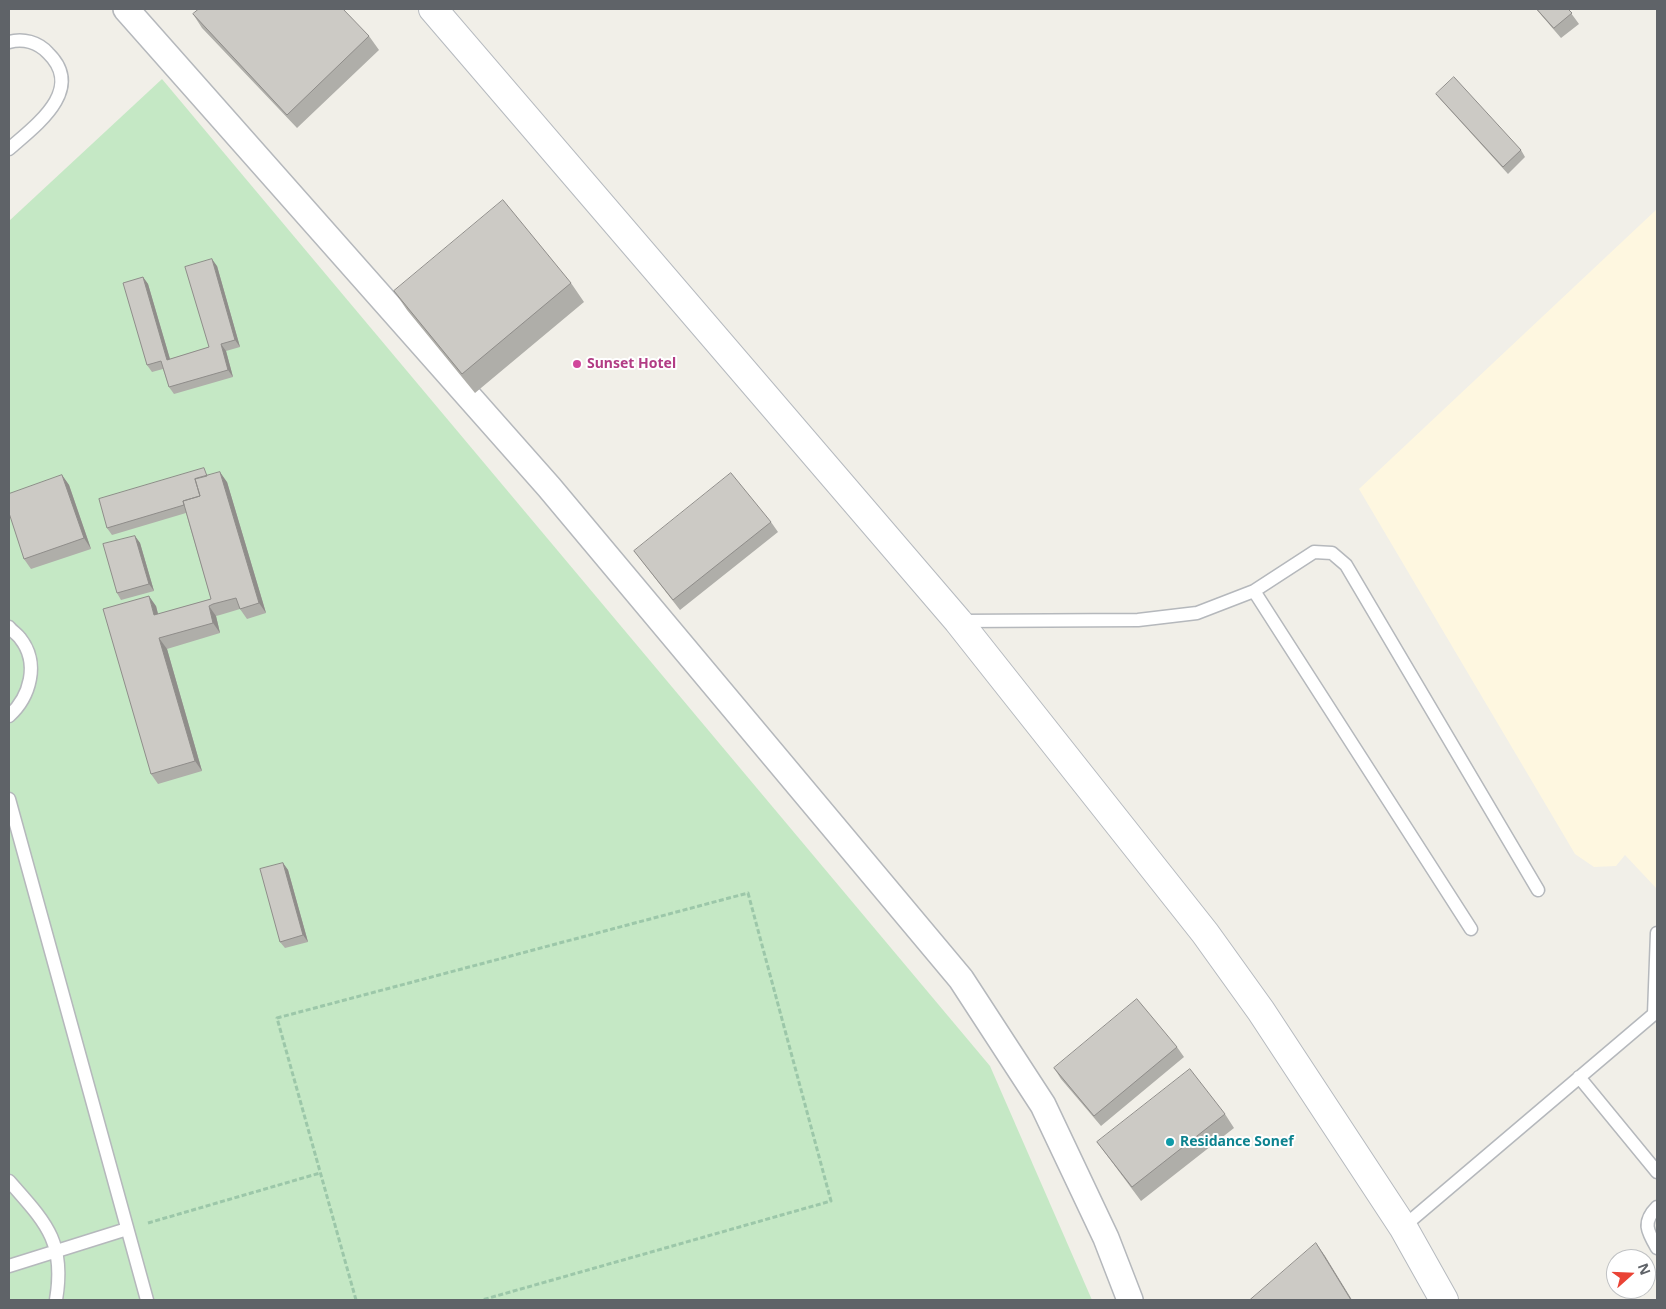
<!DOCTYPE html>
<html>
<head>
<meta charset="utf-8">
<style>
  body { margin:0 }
  #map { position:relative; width:1666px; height:1309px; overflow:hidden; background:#f1efe8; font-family:"Noto Sans",sans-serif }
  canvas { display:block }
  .frame { position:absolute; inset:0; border:10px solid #5f6368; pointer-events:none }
  .north { position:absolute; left:1606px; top:1249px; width:50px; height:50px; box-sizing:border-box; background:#fff; border:1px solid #bfc1c3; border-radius:50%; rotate:70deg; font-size:14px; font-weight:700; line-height:20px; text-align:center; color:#5f6368 }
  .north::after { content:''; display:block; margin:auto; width:18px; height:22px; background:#ea4335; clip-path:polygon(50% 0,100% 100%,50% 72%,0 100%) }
</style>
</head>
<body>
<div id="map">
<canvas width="1666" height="1309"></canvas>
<div class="frame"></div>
<div class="north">N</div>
</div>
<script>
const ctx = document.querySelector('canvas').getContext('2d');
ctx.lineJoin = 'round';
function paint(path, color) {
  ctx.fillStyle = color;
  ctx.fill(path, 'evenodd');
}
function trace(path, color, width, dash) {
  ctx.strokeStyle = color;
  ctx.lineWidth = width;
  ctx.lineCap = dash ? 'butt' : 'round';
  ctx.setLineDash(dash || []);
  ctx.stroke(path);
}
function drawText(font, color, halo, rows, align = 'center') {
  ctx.font = font + ' "Noto Sans",sans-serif';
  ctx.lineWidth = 4;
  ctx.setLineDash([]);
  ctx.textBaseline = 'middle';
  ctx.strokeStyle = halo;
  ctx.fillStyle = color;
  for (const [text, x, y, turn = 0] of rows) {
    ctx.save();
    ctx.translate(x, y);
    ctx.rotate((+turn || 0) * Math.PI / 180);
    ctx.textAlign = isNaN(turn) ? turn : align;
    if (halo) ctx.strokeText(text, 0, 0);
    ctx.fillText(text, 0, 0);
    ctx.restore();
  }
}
paint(new Path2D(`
  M 1657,209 L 1657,889 L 1625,855 L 1616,866 L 1594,867 L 1575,854 L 1359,489 Z`), '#fef7e0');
paint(new Path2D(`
  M 162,79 L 990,1066 L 1092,1300 L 9,1300 L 9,221 Z`), '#c5e8c5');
const service = new Path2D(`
  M 9,42 C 23,38 38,42 48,53 C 86,90 35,126 9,149
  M 1254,591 L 1471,929
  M 958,621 L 1138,620 L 1197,613 L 1254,591 L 1314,552 L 1332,553 L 1346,565 L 1538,890
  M 9,627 C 12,631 17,634 20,638 C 40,663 30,697 9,716
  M 9,799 L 147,1300
  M 1654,1014 L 1657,933
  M 1579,1077 L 1657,1172
  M 9,1181 C 45,1222 66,1241 56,1300
  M 1657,1207 C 1642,1222 1647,1231 1657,1248
  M 1403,1227 L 1654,1014 L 1657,1014
  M 9,1266 L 127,1229`);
const minor = new Path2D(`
  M 126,9 L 549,487 L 961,979 L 1043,1105 L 1106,1238 L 1130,1300`);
const secondary = new Path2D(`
  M 433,9 L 958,621 L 1205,933 L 1261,1011 L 1403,1227 L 1444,1300`);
trace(service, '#b5b8bc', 15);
trace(minor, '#b5b8bc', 28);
trace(secondary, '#b6babf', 30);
trace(new Path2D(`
  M 148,1223 L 320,1173
  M 356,1300 L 277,1018 L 748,893 L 831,1201 L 482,1300`), '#9cc7a9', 3, [5, 2.5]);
trace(service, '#fff', 12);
trace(minor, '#fff', 25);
trace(secondary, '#fff', 28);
paint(new Path2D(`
  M 1536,9 L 1568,9 L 1579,24 L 1561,38 Z
  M 193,14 L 369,36 L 379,50 L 297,128 L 202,28 Z
  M 1436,94 L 1521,150 L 1525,157 L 1508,174 L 1441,100 Z
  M 217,266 L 240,347 L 226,351 L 233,377 L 174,394 L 169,387 L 163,369 L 152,372 L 147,365 L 143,277 L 148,284 L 170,359 L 209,347 Z
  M 571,283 L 584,302 L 475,393 L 407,310 L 394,291 Z
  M 62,475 L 69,485 L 91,549 L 31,569 L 24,559 Z
  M 209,475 L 227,482 L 266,613 L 247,619 L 240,609 L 220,615 L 216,616 L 220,633 L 167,649 L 202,771 L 158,784 L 151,774 L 156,606 L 158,614 L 211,599 L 186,513 L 112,535 L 107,528 Z
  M 771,522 L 778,532 L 680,610 L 634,551 Z
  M 135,536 L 140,543 L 154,591 L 121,600 L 117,593 Z
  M 283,863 L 288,870 L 308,942 L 285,948 L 280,942 Z
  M 1177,1047 L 1184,1057 L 1101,1126 L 1061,1079 L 1054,1068 Z
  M 1225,1114 L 1234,1128 L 1141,1201 L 1097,1142 Z`), '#afaea9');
paint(new Path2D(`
  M 212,259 L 217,266 L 240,347 L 235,340 Z
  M 143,277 L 148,284 L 172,366 L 167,360 Z
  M 221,344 L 226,351 L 233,377 L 228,370 Z
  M 220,472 L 227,482 L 266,613 L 259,603 Z
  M 62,475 L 69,485 L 91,549 L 84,538 Z
  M 135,536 L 140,543 L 154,591 L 149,584 Z
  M 149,596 L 156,606 L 161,626 L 154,615 Z
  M 209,606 L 216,616 L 220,633 L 213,623 Z
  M 159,638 L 167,649 L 202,771 L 195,761 Z
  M 283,863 L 288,870 L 308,942 L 303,935 Z
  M 1316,1243 L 1325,1256 L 1352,1300 L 1351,1300 Z`), '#8f8d8a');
const building = new Path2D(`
  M 199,9 L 343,9 L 369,36 L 287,115 L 193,14 Z
  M 1537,9 L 1568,9 L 1572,13 L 1554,28 Z
  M 1454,77 L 1521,150 L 1503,167 L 1436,94 Z
  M 503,200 L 571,283 L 462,374 L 394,291 Z
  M 212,259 L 235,340 L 221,344 L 228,370 L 169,387 L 161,361 L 147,365 L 123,283 L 143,277 L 167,360 L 209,347 L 185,267 Z
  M 204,468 L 207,476 L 195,479 L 200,496 L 183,501 L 184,505 L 107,528 L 99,499 Z
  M 220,472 L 259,603 L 240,609 L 236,598 L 213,604 L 209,606 L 213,623 L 159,638 L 195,761 L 151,774 L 103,609 L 149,596 L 154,615 L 211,599 L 183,501 L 200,496 L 195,479 Z
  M 731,473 L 771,522 L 673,600 L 634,551 Z
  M 62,475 L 84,538 L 24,559 L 9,513 L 9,494 Z
  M 135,536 L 149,584 L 117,593 L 103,544 Z
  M 283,863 L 303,935 L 280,942 L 260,869 Z
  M 1137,999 L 1177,1047 L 1094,1116 L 1054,1068 Z
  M 1190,1069 L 1225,1114 L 1132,1187 L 1097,1142 Z
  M 1316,1243 L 1351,1300 L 1250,1300 Z`);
paint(building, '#cccac5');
trace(building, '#8f8d8a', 1);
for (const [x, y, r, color] of [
  [577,364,5,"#d1479c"],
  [1170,1142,5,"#0f9aa8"]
]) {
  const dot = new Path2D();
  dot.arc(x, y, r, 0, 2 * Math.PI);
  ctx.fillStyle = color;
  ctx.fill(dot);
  trace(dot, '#fff', 2);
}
drawText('bold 14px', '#b23c85', '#fff', [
  ["Sunset Hotel",587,364]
], 'left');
drawText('bold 14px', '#0d838f', '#fff', [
  ["Residance Sonef",1180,1142]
], 'left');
</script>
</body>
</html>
